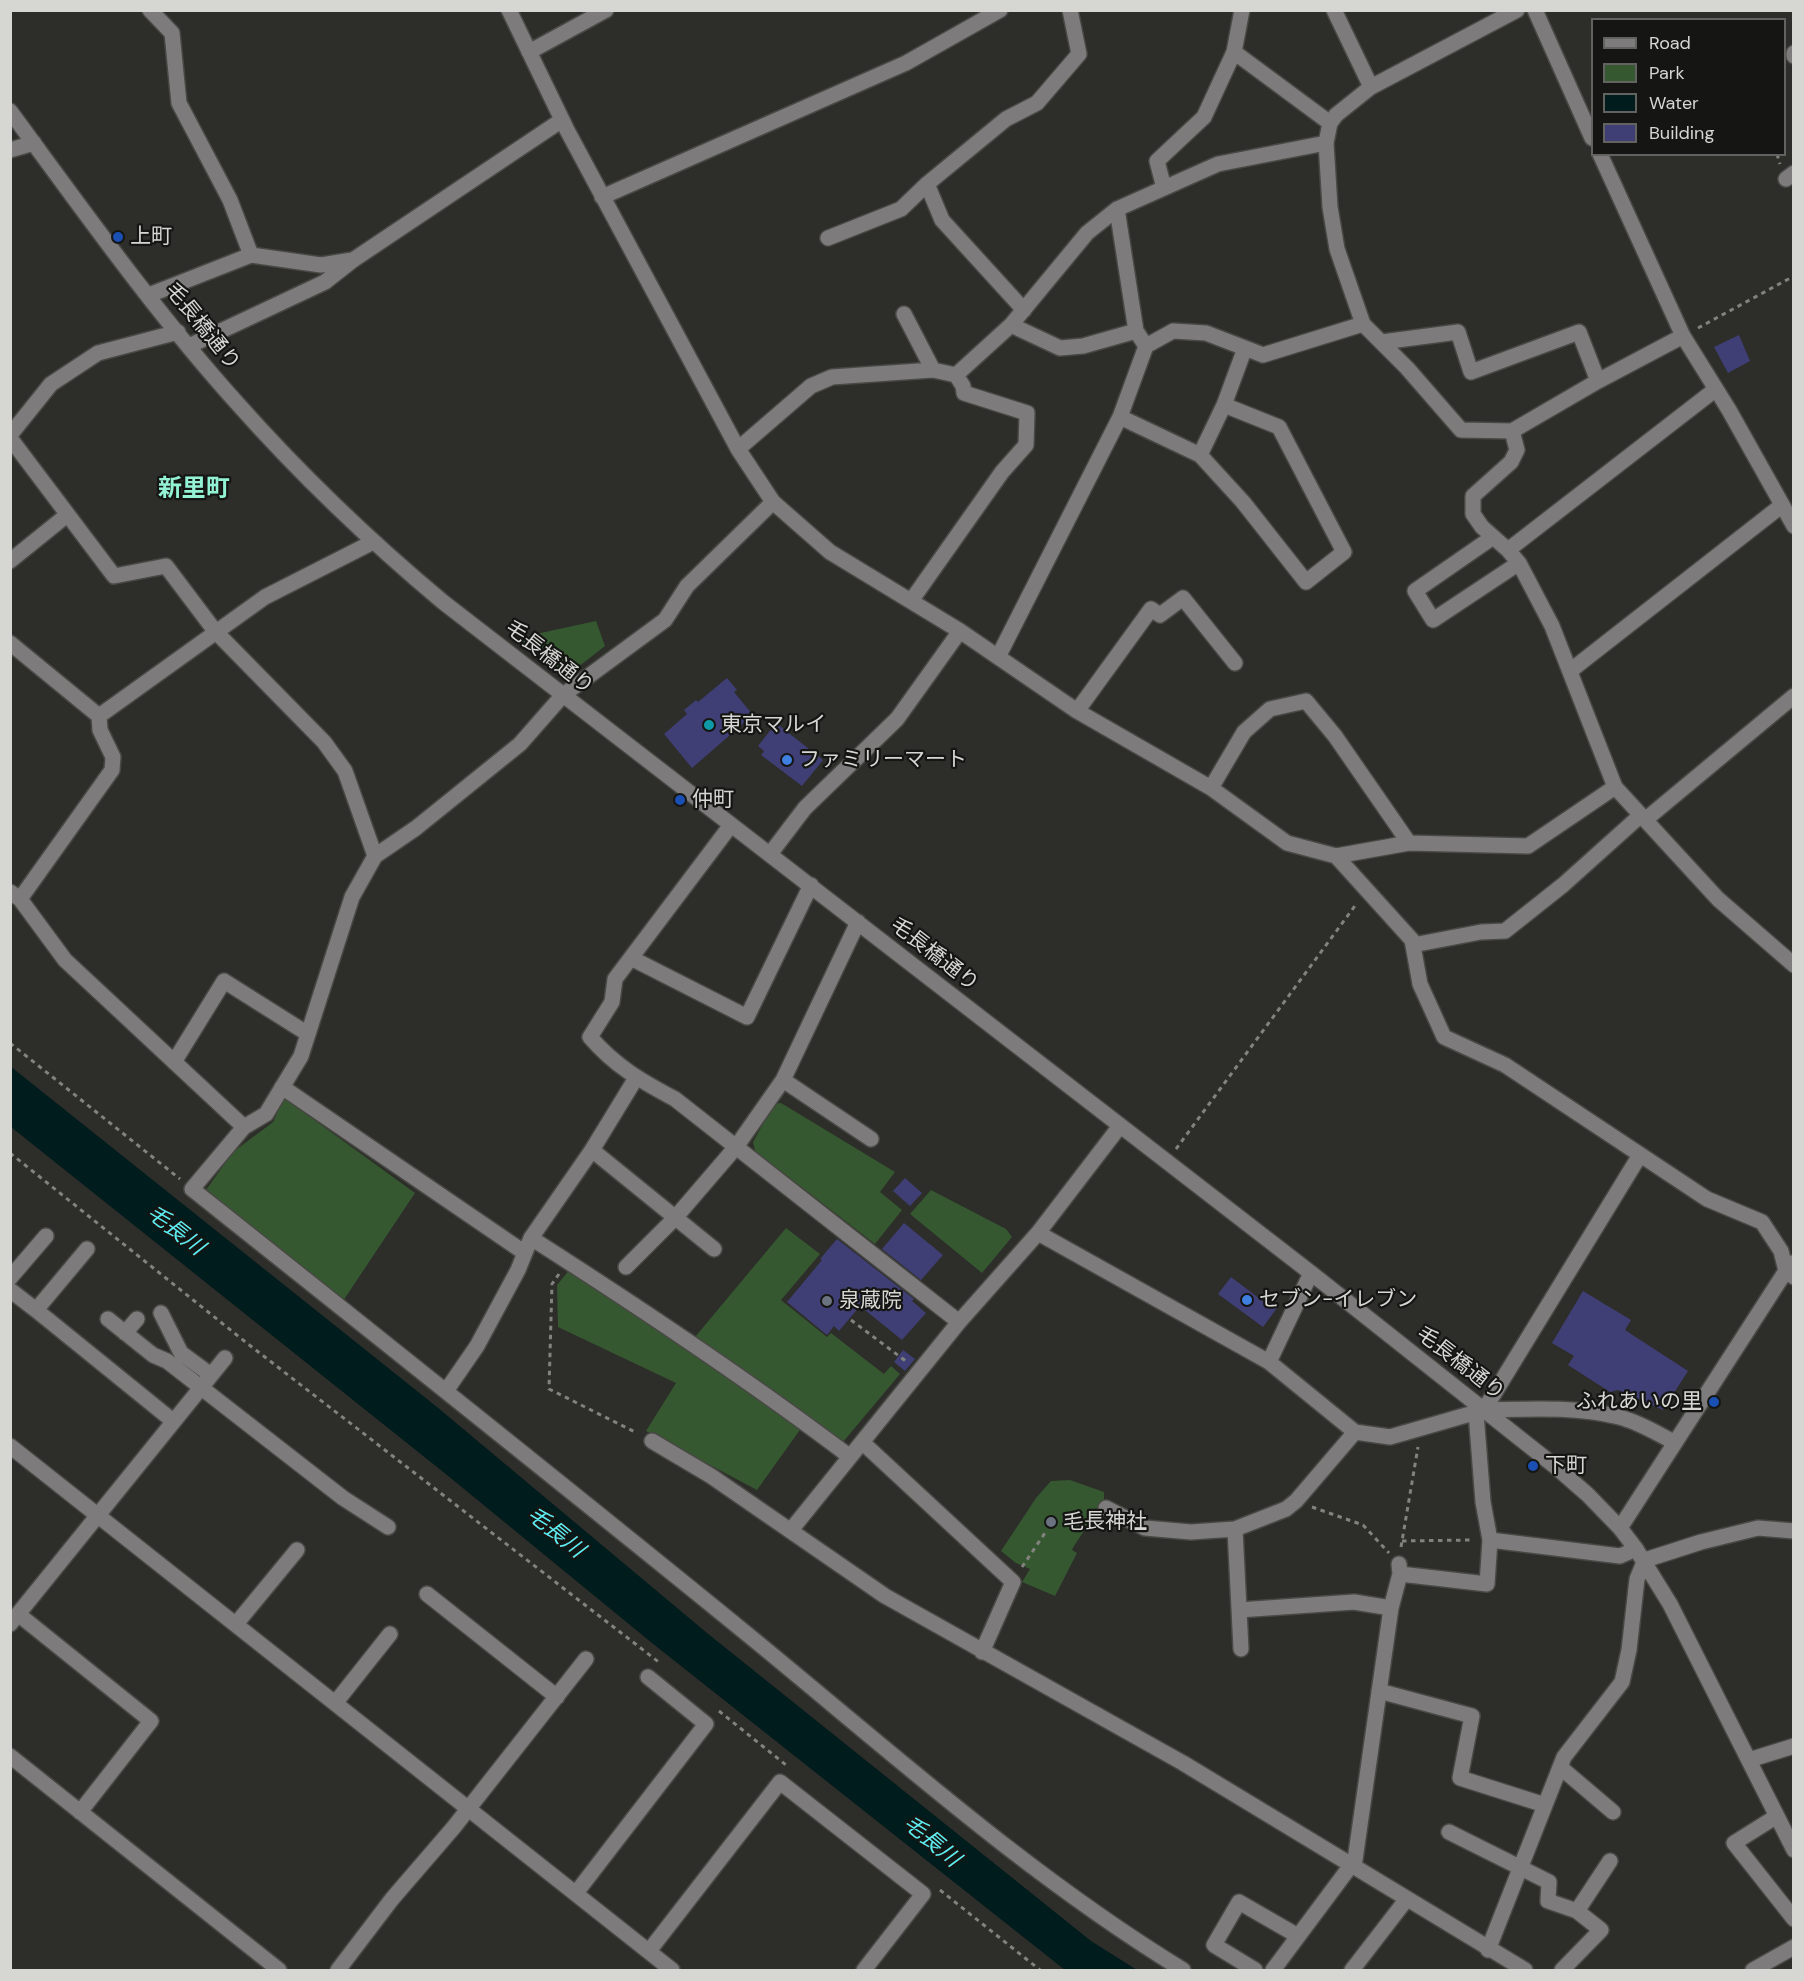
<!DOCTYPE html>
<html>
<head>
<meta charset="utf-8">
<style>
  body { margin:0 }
  #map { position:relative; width:1804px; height:1981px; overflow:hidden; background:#2d2d29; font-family:"DM Sans",sans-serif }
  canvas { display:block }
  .frame { position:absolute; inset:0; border:12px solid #d6d6d3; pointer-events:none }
  .legend { position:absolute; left:1591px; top:18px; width:195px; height:138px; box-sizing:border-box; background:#151513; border:2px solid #626260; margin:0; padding:8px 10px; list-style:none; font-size:18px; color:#d6d6d3 }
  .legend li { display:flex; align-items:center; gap:12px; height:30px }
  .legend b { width:30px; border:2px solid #626260 }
</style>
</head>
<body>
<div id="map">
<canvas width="1804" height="1981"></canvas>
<div class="frame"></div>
<ul class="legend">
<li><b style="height:8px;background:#7d7b7c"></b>Road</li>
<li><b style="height:16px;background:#355830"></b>Park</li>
<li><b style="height:16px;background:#001c1d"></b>Water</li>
<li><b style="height:16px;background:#3f3f76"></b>Building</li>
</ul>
</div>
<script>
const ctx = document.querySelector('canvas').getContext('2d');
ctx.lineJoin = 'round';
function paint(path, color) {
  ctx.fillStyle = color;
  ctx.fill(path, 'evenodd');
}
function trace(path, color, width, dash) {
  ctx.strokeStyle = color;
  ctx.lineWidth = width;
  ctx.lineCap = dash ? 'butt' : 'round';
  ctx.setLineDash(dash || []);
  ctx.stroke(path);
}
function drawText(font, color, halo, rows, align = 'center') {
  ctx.font = font + ' "DM Sans","Noto Sans JP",sans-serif';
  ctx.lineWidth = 4.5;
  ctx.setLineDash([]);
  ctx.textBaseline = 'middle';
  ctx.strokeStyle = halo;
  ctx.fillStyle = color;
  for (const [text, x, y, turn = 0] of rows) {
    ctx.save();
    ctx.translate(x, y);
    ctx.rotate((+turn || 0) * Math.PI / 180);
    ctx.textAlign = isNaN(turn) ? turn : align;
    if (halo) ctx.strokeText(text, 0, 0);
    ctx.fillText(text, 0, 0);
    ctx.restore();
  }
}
paint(new Path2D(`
  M 596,621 L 605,646 L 573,671 L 556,669 L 523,642 L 522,637 Z
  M 284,1098 L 415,1193 L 343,1301 L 206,1190 L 233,1152 L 273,1122 Z
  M 781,1103 L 895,1172 L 880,1192 L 902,1210 L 875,1244 L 755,1151 L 753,1142 L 774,1104 Z
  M 931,1190 L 1006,1229 L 1012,1237 L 982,1273 L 910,1214 Z
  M 786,1228 L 820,1254 L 781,1300 L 827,1337 L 831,1333 L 884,1374 L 891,1366 L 900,1374 L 843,1442 L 695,1337 Z
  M 571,1268 L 802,1427 L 757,1490 L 646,1431 L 676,1383 L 558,1327 L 557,1285 Z
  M 1070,1480 L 1104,1492 L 1104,1501 L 1074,1546 L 1072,1550 L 1077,1553 L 1055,1596 L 1022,1582 L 1030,1569 L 1016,1563 L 1001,1551 L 1036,1498 L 1051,1481 Z`), '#355830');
paint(new Path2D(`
  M 10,1066 L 437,1407 L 707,1633 L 1091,1941 L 1137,1970 L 1065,1970 L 652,1643 L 447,1475 L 11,1127 Z`), '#001c1d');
paint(new Path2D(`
  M 1739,335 L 1750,361 L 1728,373 L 1714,347 Z
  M 727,678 L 737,690 L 734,692 L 753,715 L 692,768 L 664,734 L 687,714 L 684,710 L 696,700 L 698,702 Z
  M 776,723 L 823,760 L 802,786 L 761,755 L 764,751 L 758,746 Z
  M 905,1178 L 922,1193 L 910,1206 L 893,1191 Z
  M 904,1223 L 943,1255 L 921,1280 L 882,1249 Z
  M 837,1239 L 914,1299 L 912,1301 L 926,1313 L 902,1340 L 860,1306 L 839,1331 L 834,1326 L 827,1335 L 787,1302 L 822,1260 L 820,1259 Z
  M 1231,1277 L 1264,1302 L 1266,1299 L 1277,1308 L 1263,1327 L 1218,1294 Z
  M 1583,1291 L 1631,1320 L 1625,1330 L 1688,1371 L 1663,1410 L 1618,1390 L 1610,1392 L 1568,1365 L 1574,1356 L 1552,1343 Z
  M 903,1350 L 915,1359 L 905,1371 L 894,1362 Z`), '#3f3f76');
const minor = new Path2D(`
  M 509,10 L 567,130 L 738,449 L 773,502 L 830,552 L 960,631 L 1077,711 L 1211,788 L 1287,843 L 1336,856 L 1412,940 L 1420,984 L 1444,1037 L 1505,1065 L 1707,1199 L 1762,1222 L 1781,1251 L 1786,1271 L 1794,1277
  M 1334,10 L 1371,87
  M 1535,10 L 1592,138
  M 529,52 L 606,10
  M 1234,52 L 1330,123
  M 1794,53 L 1794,56
  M 10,111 C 83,210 155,312 237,403 C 300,474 370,541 443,602 L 1311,1273 L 1556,1467 L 1588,1495 L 1620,1528 L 1636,1549 L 1670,1604 L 1794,1850
  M 1326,143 L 1330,123 L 1336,115 L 1371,87 L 1517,10
  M 10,150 L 34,143
  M 1600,154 L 1683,336 L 1729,410 L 1794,526
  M 1786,179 L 1794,173
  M 927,184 L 942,220 L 1024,310
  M 1164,188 L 1157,161 L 1204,117 L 1234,52 L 1242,10
  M 602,197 L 906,63 L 1000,10
  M 1117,209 L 1136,331 L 1146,346
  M 828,238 L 901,209 L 927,184 L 1006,119 L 1037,103 L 1079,54 L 1070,10
  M 251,255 L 321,265 L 352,260
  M 149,295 L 251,255 L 230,200 L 179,103 L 172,33 L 150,10
  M 904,314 L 933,370 L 956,375 L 963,386 L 964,393 L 1027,413 L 1026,445 L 1002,472 L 911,601
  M 1011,325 L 1060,348 L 1083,346 L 1136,331
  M 1683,336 L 1598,381 L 1512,431 L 1517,450 L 1511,462 L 1473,496 L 1473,514 L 1482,527 L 1508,550 L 1519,563 L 1552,626 L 1615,787 L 1718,899 L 1794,965
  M 1382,342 L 1458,332 L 1471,372 L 1579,332 L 1598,381
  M 189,346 L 325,282 L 353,260 L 562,120
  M 956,375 L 1011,325 L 1087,233 L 1117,209 L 1218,164 L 1326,143 L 1330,207 L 1337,249 L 1363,324 L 1407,368 L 1461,430 L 1512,431
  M 1224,405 L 1245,348
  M 1120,417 L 1200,455 L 1243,502 L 1306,582 L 1344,552 L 1279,427 L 1224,405 L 1200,455
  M 10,435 L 51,384 L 98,353 L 178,332
  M 10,438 L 114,576 L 166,566 L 215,631 L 324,742 L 345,771 L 375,856
  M 738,449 L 811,386 L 832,377 L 933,370
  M 773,502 L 687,586 L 665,620 L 563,695 L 520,744 L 416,828 L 375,856 L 352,897 L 301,1056 L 266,1114 L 244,1127 L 192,1189 C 378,1337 563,1484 747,1634 C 889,1750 1026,1874 1183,1970
  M 1493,537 L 1415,591 L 1433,620 L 1519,563
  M 1508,550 L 1716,389
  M 10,561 L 67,515
  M 10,643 L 99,716 L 100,730 L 113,757 L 112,770 L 20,899
  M 998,657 L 1120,417 L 1146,346 L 1173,331 L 1206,333 L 1263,355 L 1363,324
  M 1570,671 L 1781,506
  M 1077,711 L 1151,609 L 1160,615 L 1183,598 L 1235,663
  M 99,716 L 265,597 L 373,542
  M 1211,788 L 1244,732 L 1270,709 L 1306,701 L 1335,736 L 1409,843
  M 1645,820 L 1794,696
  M 731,825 L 615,979 L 612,1002 L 590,1037 C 615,1066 641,1081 675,1099 L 959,1322
  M 770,854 L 805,808 L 897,719 L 960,631
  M 1336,856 L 1409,843 L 1528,846 L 1615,787
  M 10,892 L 20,899 L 65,960 L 244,1127
  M 1413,945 L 1481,932 L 1505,931 L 1563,885 L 1641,815
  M 631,958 L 747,1017 L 811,885
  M 174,1062 L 224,981 L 308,1034
  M 636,1078 L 592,1150 L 714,1249
  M 783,1080 L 871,1139
  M 282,1087 L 525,1253
  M 1038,1233 L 1269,1362
  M 531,1238 C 639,1307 747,1379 849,1456
  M 87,1249 L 36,1310 L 173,1421
  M 626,1267 L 675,1218 L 736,1147 L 783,1080 L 858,922
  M 1311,1273 L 1269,1362 L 1355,1432 L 1390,1437 L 1484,1410 L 1640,1155
  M 10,1278 L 46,1236
  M 10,1290 L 36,1310
  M 161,1313 L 181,1353 L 211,1375
  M 108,1319 L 153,1355 L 167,1361 L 343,1498 L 388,1527
  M 125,1333 L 137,1319
  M 446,1391 L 477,1346 L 518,1270 L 531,1238 L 592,1150
  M 1484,1410 C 1529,1409 1575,1406 1619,1417 C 1639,1422 1656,1433 1674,1442
  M 652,1441 L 711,1476 L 885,1596 L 1183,1763 L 1525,1970
  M 862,1442 L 1013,1582 L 982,1652
  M 10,1446 L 672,1970
  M 1106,1508 L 1145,1528 L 1191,1532 L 1235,1529 L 1286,1509 L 1296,1501 L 1355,1432
  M 1620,1528 L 1791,1263
  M 1235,1529 L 1241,1649
  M 791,1530 L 959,1322 L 1038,1233 L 1120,1126
  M 1490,1540 L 1620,1556 L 1636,1549
  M 1400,1574 L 1487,1584 L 1490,1540 L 1483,1502 L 1476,1413
  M 427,1594 L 557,1697
  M 1239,1610 L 1354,1602 L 1391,1608
  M 18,1614 L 151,1721 L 80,1812
  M 10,1624 L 225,1358
  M 236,1624 L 297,1550
  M 1379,1691 L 1472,1716 L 1460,1778 L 1545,1805
  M 336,1702 L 390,1634
  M 10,1756 L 279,1970
  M 1749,1760 L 1794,1746
  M 1560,1767 L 1613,1812
  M 1777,1816 L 1734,1843 L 1794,1919
  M 1449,1832 L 1549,1882 L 1548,1901 L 1577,1911 L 1601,1930 L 1562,1970
  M 576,1893 L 706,1724 L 648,1677
  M 1577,1911 L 1610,1861
  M 1488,1950 L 1564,1757 L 1622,1682 L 1629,1650 L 1637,1579 L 1645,1560 L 1701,1542 L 1758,1528 L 1794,1531
  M 649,1951 L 780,1782 L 923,1894 L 864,1970
  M 338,1970 L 392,1899 L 454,1827 L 586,1659
  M 1255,1970 L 1214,1945 L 1239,1902 L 1298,1936
  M 1273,1970 L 1355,1860 L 1391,1608 L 1400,1574 L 1399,1564
  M 1352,1970 L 1406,1900
  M 1753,1970 L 1794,1947`);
trace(minor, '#484844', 18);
trace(new Path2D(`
  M 1777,154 L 1780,164
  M 1698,328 L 1794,276
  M 10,1043 L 180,1179
  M 1176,1149 L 1357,903
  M 10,1153 L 248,1344 L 660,1663
  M 559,1274 L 552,1284 L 549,1389 L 637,1433
  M 851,1320 L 907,1362
  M 1312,1507 L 1363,1525 L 1389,1553
  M 1402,1541 L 1473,1540
  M 1401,1547 L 1418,1447
  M 1022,1567 L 1045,1533
  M 719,1711 L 786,1765
  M 940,1890 L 1040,1970`), '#82827f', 3, [4.5, 4.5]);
trace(minor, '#7d7b7c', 15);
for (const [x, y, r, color] of [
  [118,237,6,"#1a4fb4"],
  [709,725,6,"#0f9aa8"],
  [787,760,6,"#3f7fe0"],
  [680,800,6,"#1a4fb4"],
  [1247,1300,6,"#3f7fe0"],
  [827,1301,6,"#6b7280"],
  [1714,1402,6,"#1a4fb4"],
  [1533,1466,6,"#1a4fb4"],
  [1051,1522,6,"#6b7280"]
]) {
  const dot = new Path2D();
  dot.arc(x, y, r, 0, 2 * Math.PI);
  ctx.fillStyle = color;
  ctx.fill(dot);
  trace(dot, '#151513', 2);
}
drawText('21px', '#d6d6d3', '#151513', [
  ["上町",130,237],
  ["東京マルイ",721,725],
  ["ファミリーマート",799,760],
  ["仲町",692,800],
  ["セブン-イレブン",1259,1300],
  ["泉蔵院",839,1301],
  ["ふれあいの里",1702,1402,"right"],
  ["下町",1545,1466],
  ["毛長神社",1063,1522]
], 'left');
drawText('21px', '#d6d6d3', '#151513', [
  ["毛長橋通り",202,327,51],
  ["毛長橋通り",549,658,38],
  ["毛長橋通り",934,955,38],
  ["毛長橋通り",1460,1364,38]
]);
drawText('italic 22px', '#5dedf1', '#151513', [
  ["毛長川",175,1231,38],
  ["毛長川",555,1533,39],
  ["毛長川",931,1842,40]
]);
drawText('bold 24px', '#93f2d4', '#151513', [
  ["新里町",194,490]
]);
</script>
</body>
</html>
